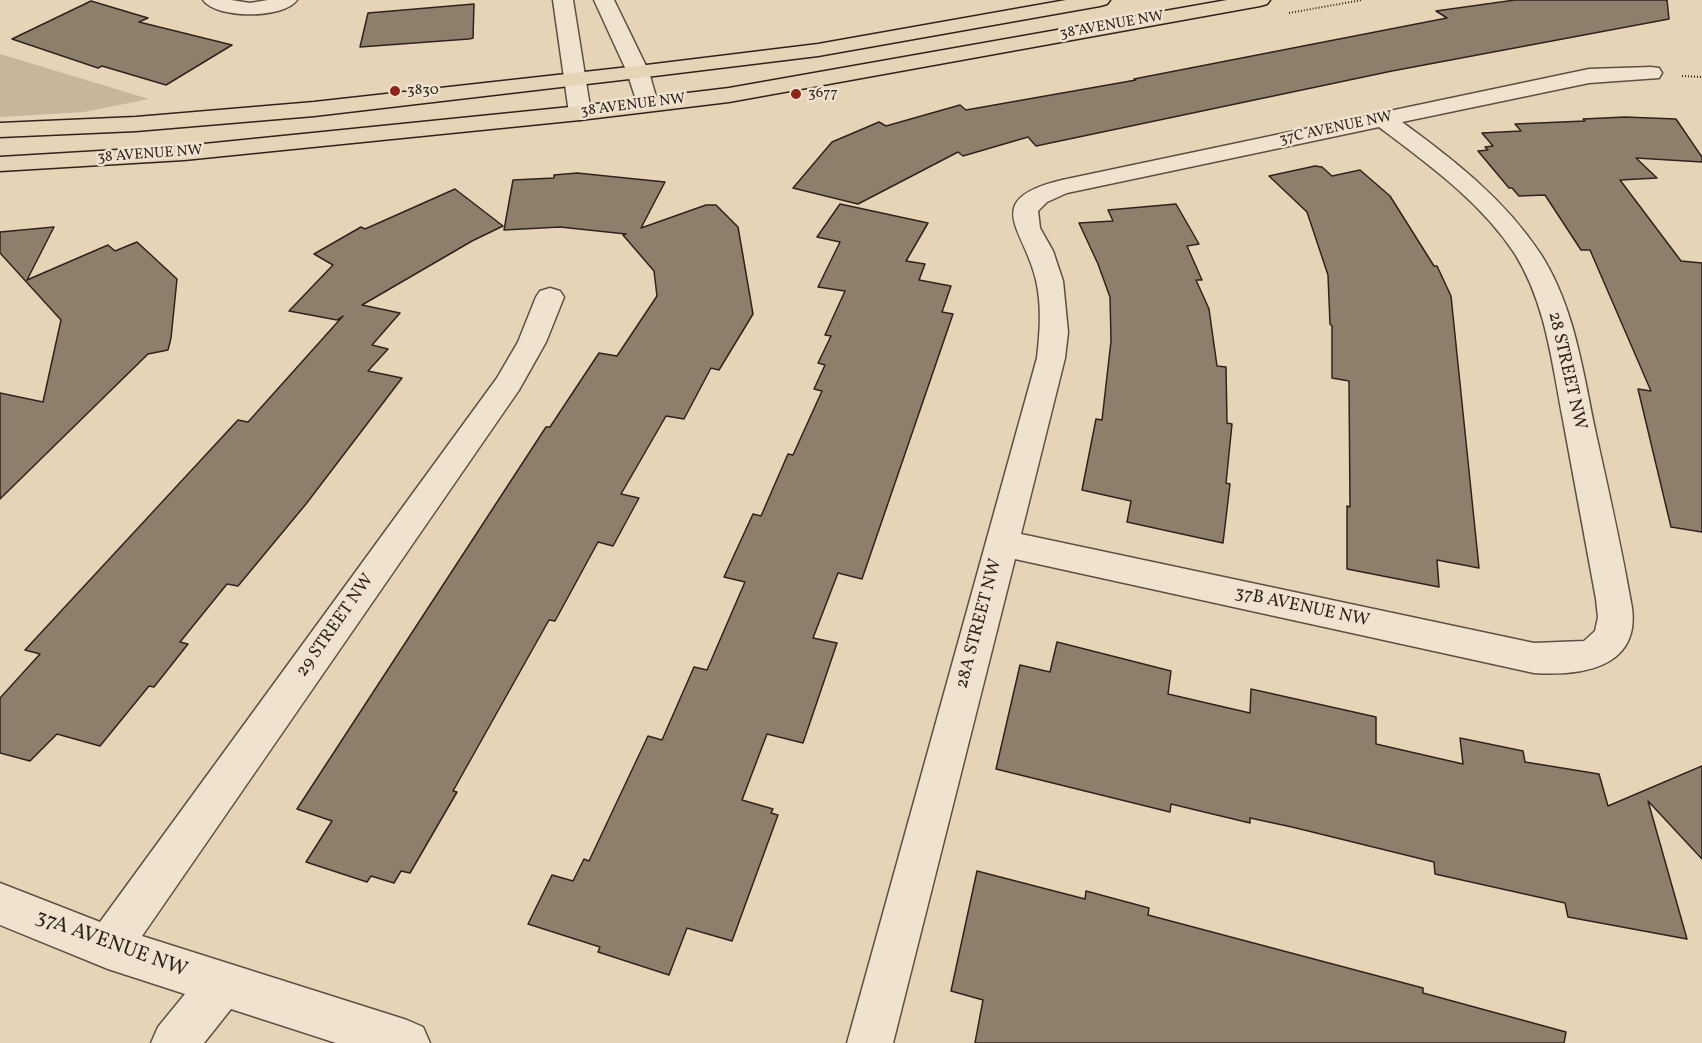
<!DOCTYPE html>
<html>
<head>
<meta charset="utf-8">
<style>
  body { margin:0 }
  canvas { display:block; background:#e6d4b6 }
</style>
</head>
<body>
<canvas width="1702" height="1043"></canvas>
<script>
const ctx = document.querySelector('canvas').getContext('2d');
ctx.lineJoin = 'round';
function paint(path, color) {
  ctx.fillStyle = color;
  ctx.fill(path, 'evenodd');
}
function trace(path, color, width, dash) {
  ctx.strokeStyle = color;
  ctx.lineWidth = width;
  ctx.lineCap = dash ? 'butt' : 'round';
  ctx.setLineDash(dash || []);
  ctx.stroke(path);
}
function drawText(font, color, halo, rows, align = 'center') {
  ctx.font = font + ' Vollkorn,serif';
  ctx.lineWidth = 5;
  ctx.setLineDash([]);
  ctx.textBaseline = 'middle';
  ctx.strokeStyle = halo;
  ctx.fillStyle = color;
  for (const [text, x, y, turn = 0] of rows) {
    ctx.save();
    ctx.translate(x, y);
    ctx.rotate((+turn || 0) * Math.PI / 180);
    ctx.textAlign = isNaN(turn) ? turn : align;
    if (halo) ctx.strokeText(text, 0, 0);
    ctx.fillText(text, 0, 0);
    ctx.restore();
  }
}
paint(new Path2D(`
  M 0,54 L 149,99 L 84,112 L 0,117 Z`), '#c7b69c');
const building = new Path2D(`
  M 1515,0 L 1667,0 L 1669,19 L 1392,71 L 1036,146 L 1028,137 L 963,156 L 958,152 L 858,204 L 793,188 L 832,142 L 879,122 L 886,126 L 960,105 L 966,110 L 1136,80 L 1134,79 L 1447,18 L 1436,11 Z
  M 91,1 L 148,18 L 139,22 L 232,45 L 166,85 L 102,66 L 98,68 L 12,39 Z
  M 474,4 L 473,38 L 469,39 L 360,47 L 368,13 Z
  M 1625,117 L 1676,119 L 1702,157 L 1702,162 L 1636,158 L 1657,178 L 1620,180 L 1681,261 L 1702,263 L 1702,532 L 1671,527 L 1638,389 L 1651,391 L 1590,250 L 1581,250 L 1545,195 L 1519,196 L 1512,188 L 1509,188 L 1478,151 L 1488,150 L 1485,147 L 1493,146 L 1482,133 L 1521,131 L 1515,124 L 1585,121 L 1583,119 Z
  M 1315,166 L 1322,167 L 1332,176 L 1360,170 L 1390,196 L 1434,266 L 1437,266 L 1451,296 L 1479,568 L 1437,560 L 1439,587 L 1347,569 L 1347,506 L 1350,507 L 1349,381 L 1332,378 L 1332,326 L 1330,324 L 1328,275 L 1307,212 L 1269,176 Z
  M 577,173 L 665,182 L 641,228 L 706,205 L 716,205 L 738,227 L 753,314 L 719,370 L 711,368 L 684,419 L 666,416 L 621,494 L 639,498 L 613,546 L 598,542 L 555,621 L 549,620 L 453,791 L 457,792 L 410,873 L 401,871 L 394,883 L 371,876 L 367,882 L 306,862 L 332,821 L 297,809 L 546,427 L 550,427 L 599,353 L 617,356 L 657,296 L 654,271 L 623,235 L 626,234 L 560,227 L 504,230 L 513,180 L 554,178 L 554,175 Z
  M 455,189 L 503,226 L 472,241 L 362,305 L 400,313 L 372,345 L 388,349 L 368,371 L 402,378 L 306,504 L 238,586 L 227,584 L 180,642 L 188,644 L 154,687 L 149,686 L 100,746 L 57,734 L 30,761 L 0,753 L 0,698 L 40,654 L 25,650 L 238,420 L 248,422 L 343,316 L 337,320 L 289,311 L 333,265 L 314,254 L 361,227 L 365,229 Z
  M 840,204 L 928,223 L 906,261 L 925,264 L 919,280 L 951,286 L 942,312 L 953,314 L 862,579 L 838,573 L 813,638 L 837,643 L 803,743 L 767,734 L 742,800 L 773,809 L 771,813 L 778,815 L 732,941 L 687,928 L 669,975 L 598,952 L 600,947 L 528,924 L 552,875 L 573,881 L 584,859 L 589,861 L 648,736 L 662,740 L 694,667 L 707,670 L 745,582 L 724,577 L 753,514 L 761,516 L 788,454 L 793,455 L 822,391 L 814,389 L 825,365 L 818,363 L 831,336 L 825,335 L 845,291 L 818,287 L 840,242 L 817,237 Z
  M 1176,204 L 1199,244 L 1187,246 L 1202,280 L 1196,280 L 1209,309 L 1217,366 L 1226,367 L 1227,423 L 1232,424 L 1226,483 L 1230,484 L 1223,543 L 1127,522 L 1131,501 L 1082,490 L 1096,419 L 1102,420 L 1111,341 L 1110,297 L 1098,264 L 1079,223 L 1113,221 L 1108,210 Z
  M 54,227 L 27,280 L 108,245 L 115,251 L 137,242 L 177,279 L 171,338 L 168,350 L 148,354 L 0,499 L 0,393 L 43,402 L 61,320 L 0,253 L 0,232 Z
  M 1057,642 L 1171,671 L 1168,694 L 1250,713 L 1251,689 L 1376,717 L 1376,744 L 1463,764 L 1460,738 L 1523,751 L 1525,762 L 1599,774 L 1608,806 L 1702,766 L 1702,859 L 1648,801 L 1687,939 L 1568,917 L 1565,903 L 1435,874 L 1434,862 L 1292,827 L 1250,818 L 1250,823 L 1171,804 L 1170,812 L 996,769 L 1020,665 L 1050,672 Z
  M 977,871 L 1085,899 L 1086,891 L 1149,908 L 1148,915 L 1423,988 L 1423,993 L 1566,1032 L 1564,1043 L 975,1043 L 983,1000 L 951,991 Z`);
paint(building, '#8e7f6d');
trace(building, '#2f231e', 1.5);
const minor = new Path2D(`
  M 203,0 L 231,0 L 250,3 L 268,0 L 297,0 C 284,19 216,19 203,0 Z
  M 553,0 L 573,0 L 591,113 L 588,118 L 580,120 L 572,118 L 569,113 Z
  M 594,0 L 614,0 L 649,72 L 658,104 L 655,109 L 647,111 L 639,109 L 627,72 Z
  M 1651,67 L 1659,68 L 1662,73 L 1659,78 L 1589,83 L 1402,122 C 1454,160 1504,199 1540,253 C 1575,307 1583,373 1596,434 C 1609,492 1622,550 1632,608 C 1640,669 1579,676 1534,673 L 1015,559 L 893,1043 L 847,1043 L 1037,358 C 1040,332 1042,306 1036,280 C 1025,229 979,200 1062,180 L 1589,69 ZM 1379,127 C 1428,164 1481,202 1515,254 C 1546,304 1552,363 1563,420 C 1574,479 1585,539 1596,599 L 1598,617 L 1595,631 L 1584,641 L 1534,643 L 1021,534 L 1065,358 L 1068,332 L 1063,281 L 1053,251 L 1040,228 L 1038,211 L 1047,202 L 1067,193 Z
  M 550,288 L 560,291 L 564,297 L 546,342 L 519,390 L 142,936 L 407,1020 L 423,1027 L 430,1043 L 336,1043 L 231,1009 L 204,1043 L 151,1043 L 158,1027 L 185,994 L 108,969 L 0,925 L 0,883 L 100,922 L 497,378 L 518,342 L 536,297 L 540,291 Z`);
const major = new Path2D(`
  M 1066,0 L 1110,0 L 1107,4 L 1100,6 L 818,56 L 638,78 L 314,116 L 136,131 L 0,137 L 0,123 L 136,117 L 314,102 L 638,66 L 818,44 Z
  M 1227,0 L 1270,0 L 1267,4 L 1260,6 L 729,102 L 580,120 L 184,160 L 0,171 L 0,157 L 184,146 L 580,106 L 729,88 Z`);
trace(minor, '#5d4f44', 3);
trace(major, '#2f231e', 3);
trace(new Path2D(`
  M 1289,13 L 1362,0
  M 1682,76 L 1702,77`), '#2f231e', 2, [1, 2]);
paint(minor, '#efe3d0');
paint(major, '#e6d4b6');
for (const [x, y, r, color] of [
  [395,91,6,"#8f2418"],
  [796,94,6,"#8f2418"]
]) {
  const dot = new Path2D();
  dot.arc(x, y, r, 0, 2 * Math.PI);
  ctx.fillStyle = color;
  ctx.fill(dot);
  trace(dot, '#efe3d0', 2);
}
drawText('15px', '#2f231e', '#efe3d0', [
  ["38 AVENUE NW",1112,26,-10],
  ["38 AVENUE NW",633,106,-7],
  ["37C AVENUE NW",1336,129,-12],
  ["38 AVENUE NW",150,155,-4]
]);
drawText('15px', '#2f231e', '#efe3d0', [
  ["3830",407,91],
  ["3677",808,94]
], 'left');
drawText('18px', '#2f231e', '#efe3d0', [
  ["28 STREET NW",1566,371,77],
  ["37B AVENUE NW",1302,608,12],
  ["28A STREET NW",980,624,-75],
  ["29 STREET NW",336,626,-55]
]);
drawText('21px', '#2f231e', '#efe3d0', [
  ["37A AVENUE NW",111,945,20]
]);
</script>
</body>
</html>
